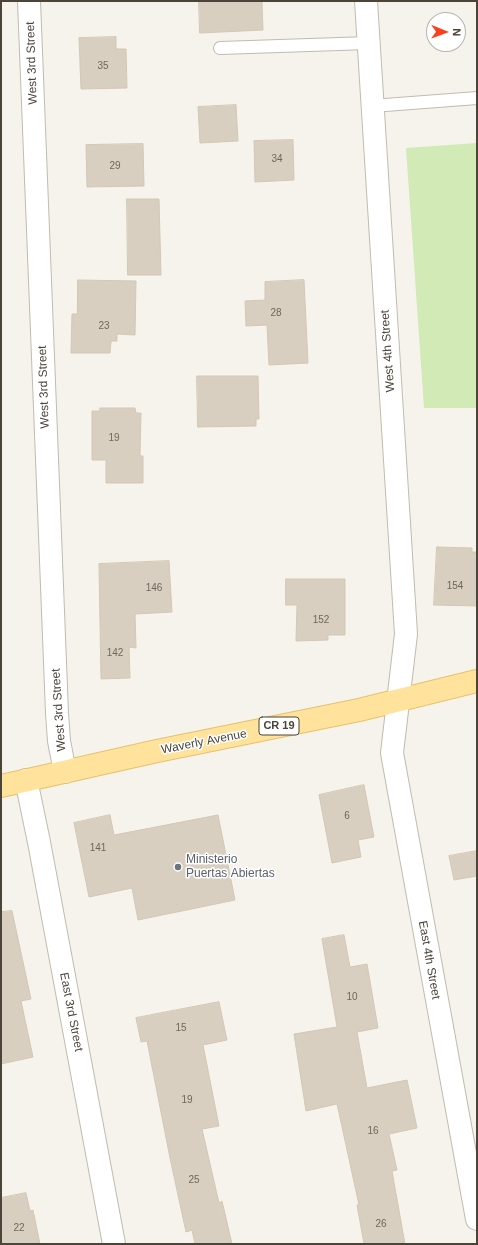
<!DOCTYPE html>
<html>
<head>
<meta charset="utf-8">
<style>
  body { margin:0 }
  #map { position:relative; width:478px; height:1245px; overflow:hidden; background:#f6f3ec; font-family:Helvetica,sans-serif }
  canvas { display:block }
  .frame { position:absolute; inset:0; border:2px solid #4b4439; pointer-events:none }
  .north { position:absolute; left:426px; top:12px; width:40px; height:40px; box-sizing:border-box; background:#fff; border:1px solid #b7b4b0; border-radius:50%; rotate:91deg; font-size:11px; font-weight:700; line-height:16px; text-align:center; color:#4b4439 }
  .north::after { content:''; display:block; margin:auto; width:14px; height:18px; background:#fc3f1d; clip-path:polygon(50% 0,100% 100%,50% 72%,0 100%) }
</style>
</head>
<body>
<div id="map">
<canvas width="478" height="1245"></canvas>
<div class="frame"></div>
<div class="north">N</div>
</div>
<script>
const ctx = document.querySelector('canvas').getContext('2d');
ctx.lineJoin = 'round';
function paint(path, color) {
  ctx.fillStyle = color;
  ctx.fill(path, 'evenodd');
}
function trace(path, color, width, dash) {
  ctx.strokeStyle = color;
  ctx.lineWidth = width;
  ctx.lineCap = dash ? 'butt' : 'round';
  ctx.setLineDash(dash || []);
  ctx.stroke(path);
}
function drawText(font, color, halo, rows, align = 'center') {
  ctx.font = font + ' Helvetica,sans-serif';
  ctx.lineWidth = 3;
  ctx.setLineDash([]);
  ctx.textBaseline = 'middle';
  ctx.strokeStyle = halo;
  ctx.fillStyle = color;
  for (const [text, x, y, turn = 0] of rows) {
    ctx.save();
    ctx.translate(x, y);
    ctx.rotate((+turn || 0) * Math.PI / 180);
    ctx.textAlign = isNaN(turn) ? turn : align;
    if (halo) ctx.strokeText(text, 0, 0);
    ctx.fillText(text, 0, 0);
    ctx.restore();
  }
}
paint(new Path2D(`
  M 477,143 L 477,408 L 424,408 L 406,148 Z`), '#d2eab5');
const building = new Path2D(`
  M 199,1 L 262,1 L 263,30 L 200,33 Z
  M 116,37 L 116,49 L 126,49 L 127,88 L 81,89 L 79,38 Z
  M 236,105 L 238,141 L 200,143 L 198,107 Z
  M 293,140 L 294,180 L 255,182 L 254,141 Z
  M 143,144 L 144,186 L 87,187 L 86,145 Z
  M 127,199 L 159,199 L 161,275 L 128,275 Z
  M 78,280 L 136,281 L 135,335 L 117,334 L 117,341 L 111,341 L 110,353 L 71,353 L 72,314 L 77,314 Z
  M 304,280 L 308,363 L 269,365 L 267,325 L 246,326 L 245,301 L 265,300 L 265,282 Z
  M 197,376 L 258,376 L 259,419 L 256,419 L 256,426 L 198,427 Z
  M 100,408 L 135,408 L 136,413 L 141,413 L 140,456 L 143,456 L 143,483 L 106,483 L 106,460 L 92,460 L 92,411 L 100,411 Z
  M 437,547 L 472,548 L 472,552 L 477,552 L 477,606 L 434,605 Z
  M 169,561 L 172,612 L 135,614 L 136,648 L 129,647 L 130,678 L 101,679 L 99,564 Z
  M 286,579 L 345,579 L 345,635 L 328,635 L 328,640 L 296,641 L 297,605 L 286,605 Z
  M 364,785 L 374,837 L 358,840 L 361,857 L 332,863 L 319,795 Z
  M 110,815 L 114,835 L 218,815 L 235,900 L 138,920 L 132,888 L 89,897 L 74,823 Z
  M 477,851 L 477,876 L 454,880 L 449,856 Z
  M 12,911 L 31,999 L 21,1001 L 33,1057 L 1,1064 L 1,912 Z
  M 344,935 L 350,967 L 367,964 L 378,1028 L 357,1032 L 367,1088 L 407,1080 L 417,1128 L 389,1134 L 397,1170 L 392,1171 L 405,1244 L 364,1244 L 357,1205 L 359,1205 L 337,1104 L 306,1111 L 294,1034 L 337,1027 L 322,939 Z
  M 219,1002 L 227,1040 L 203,1045 L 219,1126 L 202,1129 L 219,1203 L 222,1201 L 232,1244 L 195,1244 L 192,1230 L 186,1232 L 170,1158 L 147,1041 L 141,1042 L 136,1018 Z
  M 26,1193 L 30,1211 L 33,1210 L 40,1244 L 1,1244 L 1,1198 Z`);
paint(building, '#d8cfc1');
trace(building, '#d3c7b4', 1);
const lane = new Path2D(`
  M 220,48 L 369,43
  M 372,106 L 477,98`);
const street = new Path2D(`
  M 29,1 L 57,713 L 59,741 L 65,772
  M 366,1 L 406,634 L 392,753 L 477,1219
  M 26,780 L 39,842 L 114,1244`);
const primary = new Path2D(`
  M 1,786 L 157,751 L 359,710 L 477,681`);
trace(lane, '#c2bbae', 14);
trace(street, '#c2bbae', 24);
trace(primary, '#e6c16a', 24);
trace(lane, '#fff', 12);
trace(street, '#fff', 22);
trace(primary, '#ffe39c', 22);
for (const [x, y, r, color] of [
  [178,867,4,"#6b7280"]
]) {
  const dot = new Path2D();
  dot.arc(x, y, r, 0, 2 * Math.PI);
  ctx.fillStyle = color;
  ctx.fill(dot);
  trace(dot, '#fff', 1.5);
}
drawText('10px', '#6e675b', null, [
  ["35",103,66],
  ["34",277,159],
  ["29",115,166],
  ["28",276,313],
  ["23",104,326],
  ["19",114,438],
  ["154",455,586],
  ["146",154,588],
  ["152",321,620],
  ["142",115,653],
  ["6",347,816],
  ["141",98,848],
  ["10",352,997],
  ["15",181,1028],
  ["19",187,1100],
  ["16",373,1131],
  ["25",194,1180],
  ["26",381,1224],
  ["22",19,1228]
]);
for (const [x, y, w] of [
  [279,726,40]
]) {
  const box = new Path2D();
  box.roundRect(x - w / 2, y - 9, w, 18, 3);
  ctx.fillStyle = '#fff';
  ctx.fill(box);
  trace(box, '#4b4439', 1);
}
drawText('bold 11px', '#4b4439', null, [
  ["CR 19",279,726]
]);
drawText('12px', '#4b4439', '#fff', [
  ["West 3rd Street",32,63,-92],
  ["West 4th Street",388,351,-94],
  ["West 3rd Street",44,387,-92],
  ["West 3rd Street",59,710,-94],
  ["Waverly Avenue",204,742,-11],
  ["East 4th Street",429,960,80],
  ["East 3rd Street",71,1012,79]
]);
drawText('12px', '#5b616d', '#fff', [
  ["Ministerio",186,860],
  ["Puertas Abiertas",186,874]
], 'left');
</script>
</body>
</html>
